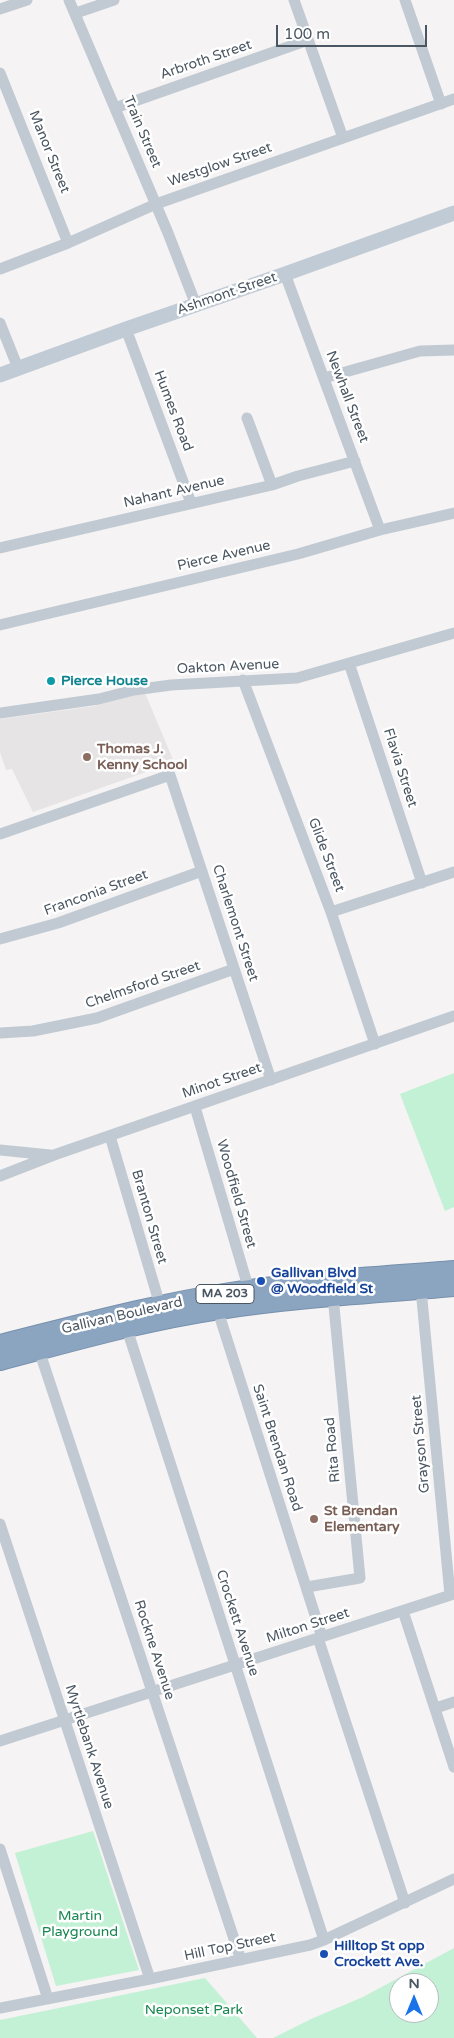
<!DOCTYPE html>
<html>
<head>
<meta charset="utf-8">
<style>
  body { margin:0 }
  #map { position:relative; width:454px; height:2038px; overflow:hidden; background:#f5f3f3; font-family:"Varela Round",sans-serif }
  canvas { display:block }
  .north { position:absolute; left:389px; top:1973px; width:50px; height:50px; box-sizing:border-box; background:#fff; border:1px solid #b7bbc0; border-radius:50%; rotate:0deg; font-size:14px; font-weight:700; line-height:20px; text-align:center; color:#4a5661 }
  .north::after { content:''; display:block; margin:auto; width:18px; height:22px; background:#1a73e8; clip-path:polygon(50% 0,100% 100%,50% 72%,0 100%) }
  .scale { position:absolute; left:276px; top:25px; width:151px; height:22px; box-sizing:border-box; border:2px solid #4a5661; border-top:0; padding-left:6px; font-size:15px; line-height:18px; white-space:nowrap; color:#4a5661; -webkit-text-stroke:4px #fff; paint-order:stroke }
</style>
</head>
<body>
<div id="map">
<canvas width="454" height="2038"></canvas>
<div class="north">N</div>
<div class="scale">100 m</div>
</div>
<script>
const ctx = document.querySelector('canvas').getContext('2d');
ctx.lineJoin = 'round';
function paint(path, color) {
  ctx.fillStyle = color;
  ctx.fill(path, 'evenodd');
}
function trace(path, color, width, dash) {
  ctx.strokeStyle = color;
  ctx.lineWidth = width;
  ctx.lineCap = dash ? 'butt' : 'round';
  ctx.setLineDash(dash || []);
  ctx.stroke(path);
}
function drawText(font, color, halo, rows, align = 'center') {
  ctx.font = font + ' "Varela Round",sans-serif';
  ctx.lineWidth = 5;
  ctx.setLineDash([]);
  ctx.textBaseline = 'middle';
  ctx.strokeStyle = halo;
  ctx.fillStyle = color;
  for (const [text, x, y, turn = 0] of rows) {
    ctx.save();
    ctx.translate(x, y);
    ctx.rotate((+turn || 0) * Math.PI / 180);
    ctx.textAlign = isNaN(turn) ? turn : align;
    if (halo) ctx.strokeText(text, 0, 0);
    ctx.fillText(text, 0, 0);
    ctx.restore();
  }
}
paint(new Path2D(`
  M 142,693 L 145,693 L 174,762 L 33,812 L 12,769 L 6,770 L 0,752 L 0,719 L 95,706 Z`), '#e6e4e5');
paint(new Path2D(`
  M 454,1073 L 454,1207 L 445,1211 L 400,1094 Z
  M 93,1831 L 139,1970 L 56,1986 L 15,1853 Z
  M 454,1948 L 454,2038 L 273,2038 L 311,2019 L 363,1997 ZM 399,1983 L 429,1983 L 429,2013 L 399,2013 Z
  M 205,1978 L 257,2038 L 0,2038 L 0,2020 Z`), '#c3f1d5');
const highway = new Path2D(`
  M 0,1345 C 76,1326 152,1305 230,1293 C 304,1281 380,1277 454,1271
  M 0,1360 C 72,1341 145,1320 219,1309 C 297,1297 376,1293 454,1286`);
trace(highway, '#7690ad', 22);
trace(new Path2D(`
  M 69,0 L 168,233 L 196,305
  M 294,0 L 343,138
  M 405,0 L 441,104
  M 0,9 L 27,0
  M 76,13 L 114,0
  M 0,73 L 68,243
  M 115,108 L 308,40
  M 0,269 L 68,243 L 156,204 L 454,99
  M 285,274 L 380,530
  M 0,323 L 18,368
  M 126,329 L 191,503
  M 324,378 L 420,351 L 454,350
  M 247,418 L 272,485
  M 0,548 L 272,485 L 298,476 L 355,461
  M 0,625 L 298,554 L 380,530 L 454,513
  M 349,663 L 422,883
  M 243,680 L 331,912 L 375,1044
  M 0,713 L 99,699 L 134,690 L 171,685 L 297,678 L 454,633
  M 0,834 L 170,775 L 271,1080
  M 331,912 L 454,872
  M 0,939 L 58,923 L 202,871
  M 0,1033 L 33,1031 L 97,1018 L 234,969
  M 195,1107 L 249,1290
  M 110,1136 L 160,1305
  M 0,1150 L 50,1155
  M 0,1176 L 54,1155 L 454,1016
  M 421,1289 L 450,1595
  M 216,1305 L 322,1637
  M 125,1323 L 324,1940
  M 39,1350 L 241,1960
  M 0,1524 L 150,1979
  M 307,1587 L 360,1578 L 333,1296
  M 403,1611 L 454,1767
  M 318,1638 L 405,1903
  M 436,1708 L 454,1702
  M 0,1741 L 454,1594
  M 0,1849 L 48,1999
  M 0,2008 L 150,1979 L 310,1945 L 324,1940 L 454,1879`), '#c1cad2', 11);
trace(new Path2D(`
  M 0,375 L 126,329 L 285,274 L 454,213`), '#c1cbd6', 15);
trace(highway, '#8ba5c1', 20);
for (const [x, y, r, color] of [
  [51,681,5,"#0f9aa8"],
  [87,757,5,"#8d6e63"],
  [261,1281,5,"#1a4fb4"],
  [314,1519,5,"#8d6e63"],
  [324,1954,5,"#1a4fb4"]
]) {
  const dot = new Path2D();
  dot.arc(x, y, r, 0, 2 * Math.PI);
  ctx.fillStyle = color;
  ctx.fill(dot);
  trace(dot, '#fff', 2);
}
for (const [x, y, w] of [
  [225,1294,58]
]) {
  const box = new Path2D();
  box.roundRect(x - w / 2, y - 9.5, w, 19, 4);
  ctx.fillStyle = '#fff';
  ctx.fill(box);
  trace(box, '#4a5661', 1);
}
drawText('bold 12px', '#4a5661', null, [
  ["MA 203",225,1294]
]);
drawText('14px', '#4a5661', '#fff', [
  ["Arbroth Street",206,60,-19],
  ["Train Street",142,132,67],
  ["Manor Street",49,152,68],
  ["Westglow Street",220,165,-19],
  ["Ashmont Street",227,294,-19],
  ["Newhall Street",347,397,69],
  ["Humes Road",173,411,69],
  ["Nahant Avenue",174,492,-13],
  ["Pierce Avenue",224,556,-13],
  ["Oakton Avenue",228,667,-3],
  ["Flavia Street",400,768,72],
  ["Glide Street",326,855,69],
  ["Franconia Street",96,893,-20],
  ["Charlemont Street",235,923,72],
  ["Chelmsford Street",143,985,-19],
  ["Minot Street",222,1081,-19],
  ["Woodfield Street",236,1194,74],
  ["Branton Street",149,1217,74],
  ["Gallivan Boulevard",122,1316,-13],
  ["Grayson Street",421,1444,-95],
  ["Saint Brendan Road",277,1448,72],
  ["Rita Road",333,1450,-95],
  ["Crockett Avenue",237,1623,72],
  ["Milton Street",308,1626,-18],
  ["Rockne Avenue",154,1650,72],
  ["Myrtlebank Avenue",89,1747,72],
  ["Hill Top Street",230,1947,-12]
]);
drawText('bold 14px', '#0d838f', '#fff', [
  ["Pierce House",61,681]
], 'left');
drawText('bold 14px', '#785e54', '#fff', [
  ["Thomas J.",97,749],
  ["Kenny School",97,765],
  ["St Brendan",324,1511],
  ["Elementary",324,1527]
], 'left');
drawText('bold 14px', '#164399', '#fff', [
  ["Gallivan Blvd",271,1273],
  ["@ Woodfield St",271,1289],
  ["Hilltop St opp",334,1946],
  ["Crockett Ave.",334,1962]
], 'left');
drawText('14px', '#17864f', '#fff', [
  ["Martin",80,1916],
  ["Playground",80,1932],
  ["Neponset Park",194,2010]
]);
</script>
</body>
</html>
